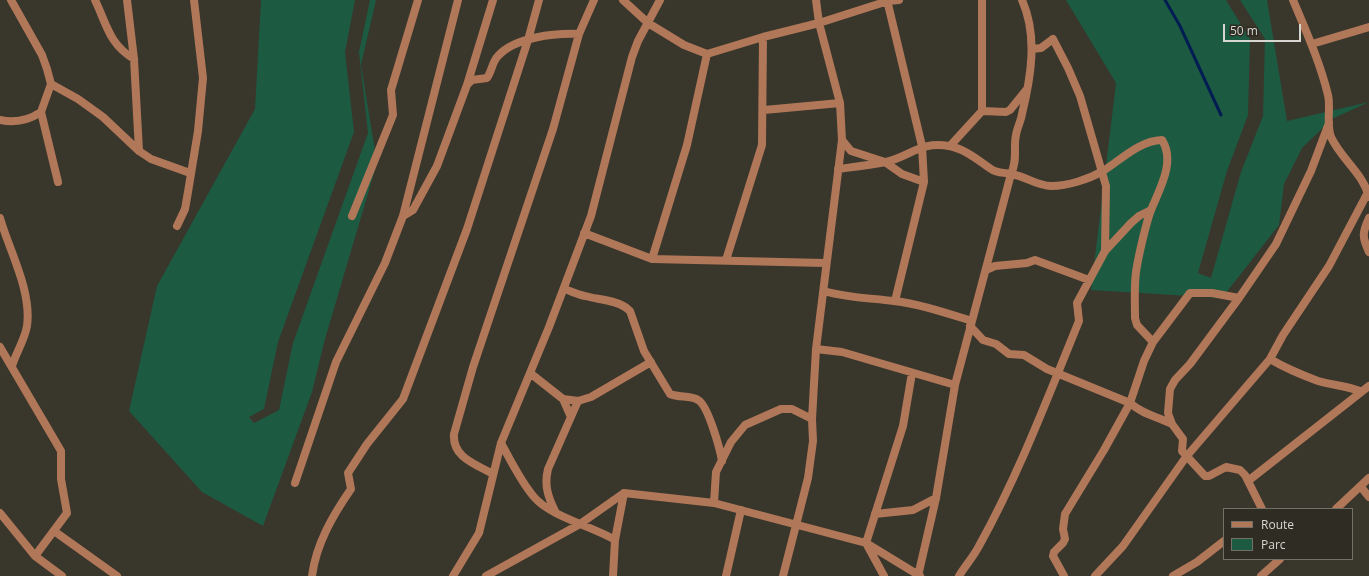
<!DOCTYPE html>
<html>
<head>
<meta charset="utf-8">
<style>
  body { margin:0 }
  #map { position:relative; width:1369px; height:576px; overflow:hidden; background:#39362c; font-family:"Open Sans",sans-serif }
  canvas { display:block }
  .legend { position:absolute; left:1223px; top:508px; width:130px; height:52px; box-sizing:border-box; background:#2f2c23; border:1px solid #737068; margin:0; padding:5px 7px; list-style:none; font-size:12px; color:#d8d6d0 }
  .legend li { display:flex; align-items:center; gap:8px; height:20px }
  .legend b { width:20px; border:1px solid #737068 }
  .scale { position:absolute; left:1223px; top:24px; width:78px; height:18px; box-sizing:border-box; border:2px solid #d8d6d0; border-top:0; padding-left:5px; font-size:12px; line-height:14px; white-space:nowrap; color:#d8d6d0; -webkit-text-stroke:3px #2f2c23; paint-order:stroke }
</style>
</head>
<body>
<div id="map">
<canvas width="1369" height="576"></canvas>
<ul class="legend">
<li><b style="height:5px;background:#b17759"></b>Route</li>
<li><b style="height:11px;background:#1d5a42"></b>Parc</li>
</ul>
<div class="scale">50 m</div>
</div>
<script>
const ctx = document.querySelector('canvas').getContext('2d');
ctx.lineJoin = 'round';
function paint(path, color) {
  ctx.fillStyle = color;
  ctx.fill(path, 'evenodd');
}
function trace(path, color, width, dash) {
  ctx.strokeStyle = color;
  ctx.lineWidth = width;
  ctx.lineCap = dash ? 'butt' : 'round';
  ctx.setLineDash(dash || []);
  ctx.stroke(path);
}
paint(new Path2D(`
  M 261,0 L 355,0 L 345,52 L 354,132 L 278,342 L 264,409 L 249,417 L 254,423 L 279,410 L 293,343 L 368,133 L 359,52 L 370,0 L 376,0 L 361,65 L 377,163 L 325,339 L 312,392 L 263,526 L 202,492 L 129,411 L 157,286 L 255,109 Z
  M 1066,0 L 1226,0 L 1250,39 L 1248,115 L 1227,171 L 1198,273 L 1211,278 L 1241,172 L 1263,116 L 1265,39 L 1240,0 L 1267,0 L 1287,121 L 1369,102 L 1332,119 L 1302,148 L 1284,184 L 1279,225 L 1222,298 L 1091,290 L 1116,83 Z`), '#1d5a42');
trace(new Path2D(`
  M 1165,0 L 1180,26 L 1221,115`), '#021d52', 3);
trace(new Path2D(`
  M 11,0 L 42,55 L 47,69 L 51,84 L 41,112 L 58,182
  M 95,0 C 107,25 109,44 134,59
  M 127,0 L 134,59 L 139,151
  M 623,0 L 648,23 L 684,45 L 707,54 L 763,37 L 819,23 L 888,1 L 899,0
  M 887,0 L 922,146 L 924,182 L 895,301
  M 1293,0 C 1306,31 1320,62 1328,95 C 1331,108 1326,124 1331,137 C 1341,159 1363,173 1369,197
  M 1312,44 L 1369,27
  M 1032,49 L 1041,48 L 1053,39 L 1068,68 L 1080,96 L 1106,186 L 1105,251
  M 51,84 L 78,99 L 103,117 L 139,151 L 151,159 L 190,173
  M 467,85 L 493,0
  M 764,110 L 840,103
  M 982,111 L 1006,112 L 1010,110 L 1027,89
  M 0,120 C 14,123 29,120 41,112
  M 842,140 L 851,151 L 885,162 L 902,174 L 924,182
  M 950,146 L 982,111 L 982,0
  M 838,169 C 853,167 870,165 886,162 C 911,156 920,141 949,146 C 965,149 978,160 991,169 C 998,174 1004,172 1011,174 C 1025,176 1037,186 1051,186 C 1068,186 1089,179 1103,171 C 1122,159 1139,141 1162,140 C 1176,162 1159,190 1151,210 C 1146,223 1138,258 1136,272 C 1134,287 1135,303 1135,318 L 1137,325 L 1153,342
  M 352,216 L 393,115 L 391,90 L 418,0
  M 403,216 L 413,210 L 437,166 L 467,85 L 472,80 L 487,78 C 492,71 492,62 498,56 C 515,37 555,33 579,34
  M 0,218 C 9,250 32,291 27,326 C 25,339 16,353 12,366
  M 1369,218 C 1362,233 1362,237 1369,252
  M 177,226 L 185,209 L 188,192 L 198,131 L 203,78 L 194,0
  M 584,233 L 652,259 L 825,263
  M 652,259 L 687,145 L 707,54
  M 726,260 L 762,145 L 763,37
  M 986,270 L 995,266 L 1027,263 L 1035,260 L 1089,280
  M 564,289 C 571,291 578,295 585,296 C 600,300 619,300 630,311 L 644,351 L 670,394 C 679,398 690,395 698,400 C 708,405 720,449 722,461
  M 824,291 C 847,298 870,298 894,301 C 920,304 946,313 972,321
  M 970,326 L 983,340 L 996,344 L 1009,354 L 1024,355 L 1047,369 L 1130,403 C 1144,415 1156,416 1172,424
  M 0,347 L 61,451 L 61,479 L 67,513 L 35,556
  M 816,349 L 842,352 L 955,385
  M 1270,359 C 1285,368 1302,375 1318,381 C 1332,385 1346,386 1360,391
  M 530,373 L 563,399 L 570,415
  M 563,399 L 578,401 L 591,397 L 651,362
  M 501,443 C 511,461 521,482 534,497 C 551,517 592,526 615,540
  M 493,474 C 475,464 452,457 454,434 L 473,367 L 553,129 L 579,34 L 594,0
  M 1248,481 L 1369,386
  M 295,483 L 336,362 L 385,263 L 403,216 L 458,0
  M 1361,487 L 1369,497
  M 714,503 L 716,472 L 731,442 L 745,425 L 781,409 L 792,409 L 812,419
  M 1262,509 L 1245,475 L 1240,470 L 1226,467 L 1209,476 L 1205,476 L 1182,451 L 1183,439 L 1172,424 L 1168,413 L 1170,389 L 1175,380 L 1190,364 L 1239,298 L 1276,244 L 1311,171 L 1329,123
  M 1336,509 L 1369,478
  M 555,511 C 548,497 544,485 548,469 L 578,401
  M 0,513 L 35,556 L 62,576
  M 875,514 L 913,510 L 936,498
  M 54,531 L 117,576
  M 312,576 C 316,544 333,515 351,489 L 348,473 L 367,444 L 403,399 L 467,229 L 528,40 L 539,0
  M 453,576 L 479,533 L 501,443 L 549,327 L 591,216 L 632,57 L 638,41 L 660,0
  M 486,576 L 580,524 L 624,493 L 714,503 L 866,543 L 920,576
  M 613,576 L 615,540 L 624,493
  M 726,576 L 741,510
  M 783,576 L 808,478 L 813,441 L 812,419 L 816,349 L 842,140 L 840,103 L 819,23 L 816,0
  M 884,576 L 866,543 L 903,426 L 912,373
  M 918,576 L 936,498 L 955,385 L 1011,174 C 1018,159 1013,149 1016,135 C 1017,128 1021,121 1022,114 C 1031,77 1038,36 1022,0
  M 959,576 C 965,566 974,556 979,546 C 1019,474 1048,397 1079,321 L 1077,303 L 1105,251 L 1131,223 L 1139,216 L 1151,210
  M 1064,576 L 1053,556 L 1054,552 L 1063,543 L 1065,539 L 1063,529 L 1065,514 L 1104,450 L 1130,403 L 1144,361 L 1153,342 L 1190,293 L 1212,293 L 1239,298
  M 1095,576 L 1123,546 L 1186,457 L 1270,359 L 1283,335 L 1329,266 L 1368,192
  M 1173,576 L 1197,562 L 1224,541
  M 1261,576 L 1280,559`), '#b17759', 8);
</script>
</body>
</html>
